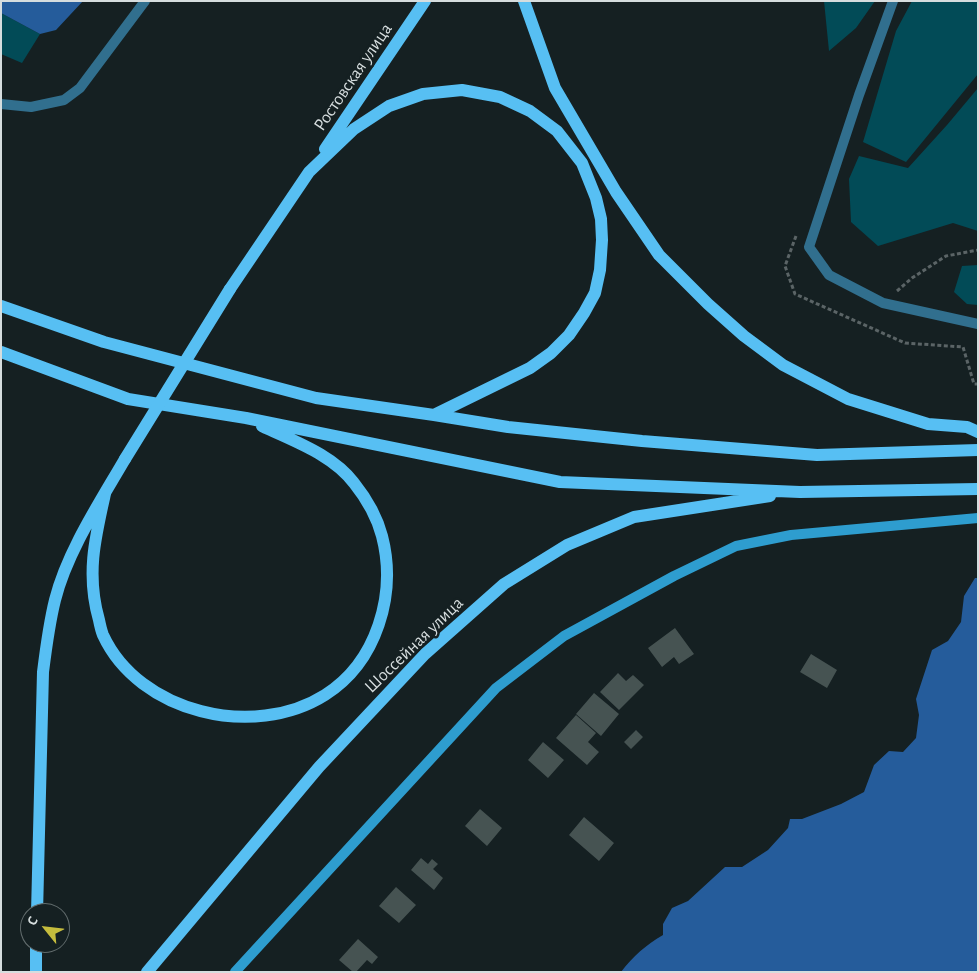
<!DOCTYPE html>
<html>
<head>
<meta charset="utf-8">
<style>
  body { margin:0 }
  #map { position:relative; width:979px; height:973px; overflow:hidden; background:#152022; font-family:"Alegreya Sans",sans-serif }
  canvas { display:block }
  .frame { position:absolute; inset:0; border:2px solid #d6ddde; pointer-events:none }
  .north { position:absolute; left:20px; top:903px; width:50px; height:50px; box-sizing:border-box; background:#152022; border:1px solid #626c6d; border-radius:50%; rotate:299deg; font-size:14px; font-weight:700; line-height:20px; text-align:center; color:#d6ddde }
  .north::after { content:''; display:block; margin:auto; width:18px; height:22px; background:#c5bc3d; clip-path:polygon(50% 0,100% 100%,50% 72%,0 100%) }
</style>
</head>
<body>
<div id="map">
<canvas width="979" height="973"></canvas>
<div class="frame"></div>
<div class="north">С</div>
</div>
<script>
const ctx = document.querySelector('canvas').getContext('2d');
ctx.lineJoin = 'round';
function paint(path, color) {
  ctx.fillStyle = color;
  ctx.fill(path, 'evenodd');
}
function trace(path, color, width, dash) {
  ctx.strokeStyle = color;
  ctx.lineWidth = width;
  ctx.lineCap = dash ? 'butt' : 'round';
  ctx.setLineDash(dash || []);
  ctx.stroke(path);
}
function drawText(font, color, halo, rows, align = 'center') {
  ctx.font = font + ' "Alegreya Sans",sans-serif';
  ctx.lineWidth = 5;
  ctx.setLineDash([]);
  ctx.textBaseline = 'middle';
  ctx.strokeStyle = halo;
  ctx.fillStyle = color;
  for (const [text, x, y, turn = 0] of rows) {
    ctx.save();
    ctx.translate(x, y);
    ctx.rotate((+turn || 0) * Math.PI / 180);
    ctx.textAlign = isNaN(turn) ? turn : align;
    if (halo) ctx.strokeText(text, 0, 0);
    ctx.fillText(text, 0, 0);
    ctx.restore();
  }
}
paint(new Path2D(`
  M 824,1 L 875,1 L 856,28 L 829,51 Z
  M 912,1 L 978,1 L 978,74 L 906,162 L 863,142 L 896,31 Z
  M 1,13 L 40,34 L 22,63 L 1,54 Z
  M 978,88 L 978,231 L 953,223 L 878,246 L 851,222 L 849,179 L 859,156 L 908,168 L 947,125 Z
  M 978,265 L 978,305 L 967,304 L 954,292 L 962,266 Z`), '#024b57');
paint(new Path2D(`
  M 1,1 L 83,1 L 56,30 L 40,34 L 1,13 Z
  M 975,578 L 978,578 L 978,972 L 621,972 C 633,956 646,945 663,935 L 663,924 L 672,908 L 688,901 L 725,867 L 742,867 L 768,850 L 788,828 L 790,819 L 802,819 L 841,804 L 864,792 L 874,765 L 889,751 L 903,752 L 916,738 L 919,715 L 916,699 L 932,650 L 948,641 L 961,622 L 964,596 Z`), '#255c9b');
paint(new Path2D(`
  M 675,628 L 694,654 L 679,664 L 674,657 L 662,667 L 648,648 Z
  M 811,654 L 837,670 L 827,688 L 800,672 Z
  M 618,673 L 626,681 L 633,675 L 644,685 L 619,710 L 600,692 Z
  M 594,693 L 619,714 L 601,736 L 576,714 Z
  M 576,715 L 596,733 L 588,742 L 599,752 L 587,765 L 556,738 Z
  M 636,730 L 643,737 L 631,749 L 624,742 Z
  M 543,742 L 564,760 L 548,778 L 528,760 Z
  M 480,809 L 502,828 L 487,846 L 465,826 Z
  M 584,817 L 614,843 L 599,861 L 569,835 Z
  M 421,858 L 428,864 L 432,859 L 438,864 L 433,869 L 443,878 L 434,890 L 411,870 Z
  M 396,887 L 416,905 L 399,923 L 379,906 Z
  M 358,939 L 378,957 L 372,964 L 367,960 L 356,972 L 353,972 L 339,960 Z`), '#465352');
trace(new Path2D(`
  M 796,236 L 785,266 L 795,294 L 905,343 L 963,347 L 974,384 L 978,384
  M 897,291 L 912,278 L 946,256 L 978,250`), '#5b6466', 3, [4, 2.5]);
trace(new Path2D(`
  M 893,1 L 859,95 L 809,247 L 829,275 L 883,303 L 978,324`), '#316f8e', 10);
trace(new Path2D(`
  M 1,104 L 31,107 L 64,100 L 80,88 L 145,1`), '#316f8e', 10);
trace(new Path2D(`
  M 235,972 L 496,688 L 564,636 L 674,576 L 736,546 L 791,535 L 978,518`), '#2e9dcf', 10);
trace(new Path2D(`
  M 524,1 L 555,88 L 616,192 L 659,255 L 708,304 L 744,336 L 783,365 L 848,399 L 928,424 L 967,427 L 978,432
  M 325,149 L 425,1
  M 230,289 L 309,172 L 354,129 L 389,106 L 423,94 L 462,90 L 500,97 L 530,111 L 557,131 L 582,163 L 596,198 L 601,219 L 602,240 L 600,270 L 595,293 L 584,313 L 569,335 L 551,353 L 530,368 L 434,415
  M 1,306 L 104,342 L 316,398 L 434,415 L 508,427 L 642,441 L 817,455 L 978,450
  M 1,352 L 128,399 L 246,418 L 560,482 L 800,492 L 978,489
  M 105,494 C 95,538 86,575 99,620 C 100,625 101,630 103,635 C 139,713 254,740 325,695 C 377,662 397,594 382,536 C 377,517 366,498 354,483 C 332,454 293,441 262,426
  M 37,913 L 43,672 C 46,648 49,624 55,600 C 67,552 100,502 125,459
  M 36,972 L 36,943
  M 147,972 L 319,767 L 425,654 L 504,584 L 567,545 L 634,517 L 770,496`), '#57bff3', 12);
trace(new Path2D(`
  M 125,459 L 230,289`), '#57bff3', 12);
drawText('18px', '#d6ddde', '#152022', [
  ["Ростовская улица",353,77,-56],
  ["Шоссейная улица",414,645,-44]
]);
</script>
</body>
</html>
